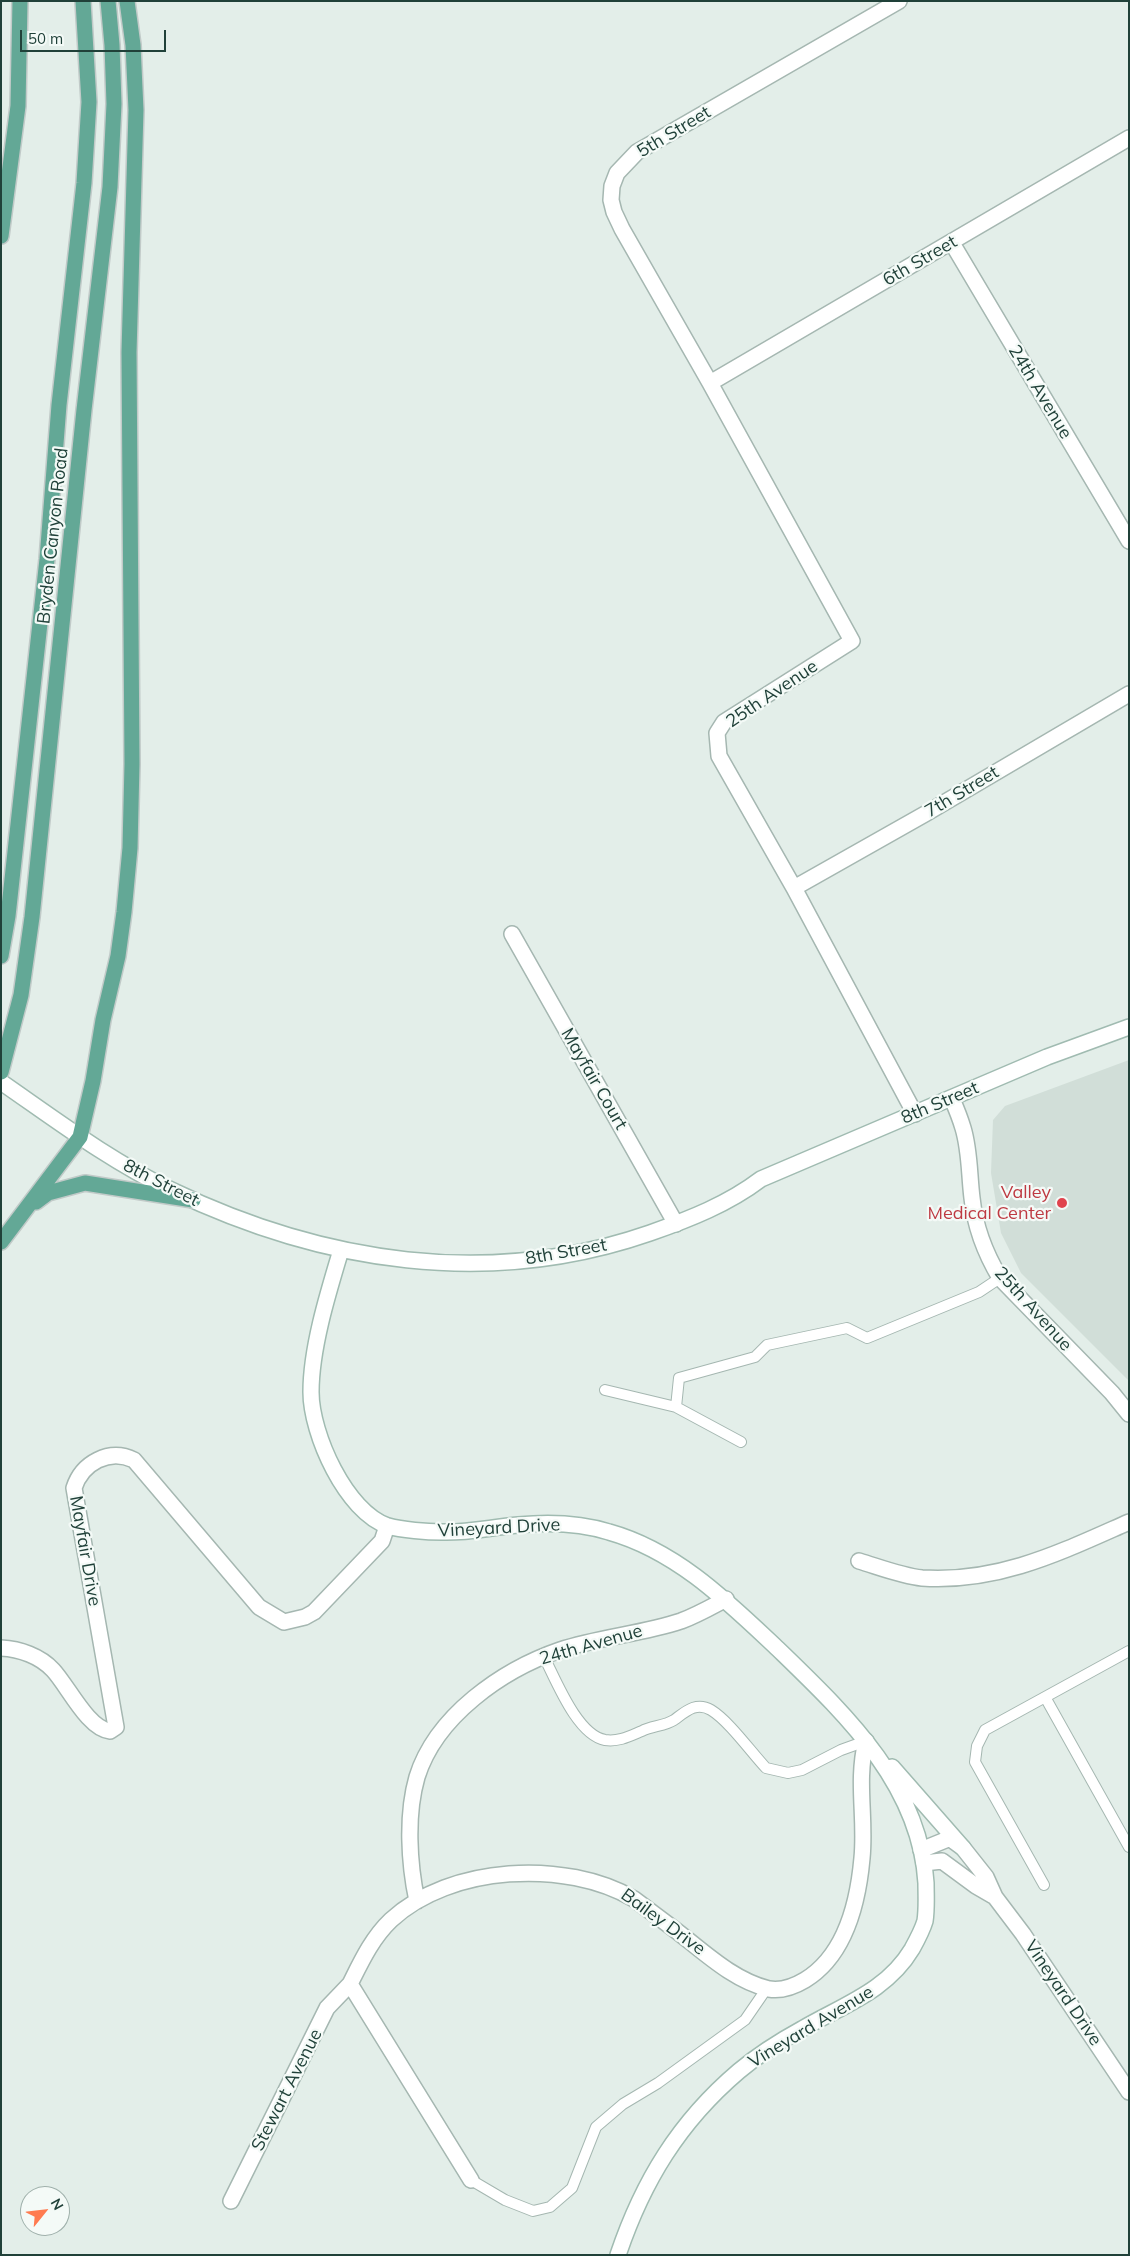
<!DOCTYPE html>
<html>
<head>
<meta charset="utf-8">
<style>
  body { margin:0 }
  #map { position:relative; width:1130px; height:2256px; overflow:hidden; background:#e3eee9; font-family:Mulish,sans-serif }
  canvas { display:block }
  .frame { position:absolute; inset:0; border:2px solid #204139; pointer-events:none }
  .north { position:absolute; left:20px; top:2186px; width:50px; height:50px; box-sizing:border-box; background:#f4faf7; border:1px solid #9fb0ab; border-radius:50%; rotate:61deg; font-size:14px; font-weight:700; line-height:20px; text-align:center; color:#204139 }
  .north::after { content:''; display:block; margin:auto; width:18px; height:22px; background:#ff7b50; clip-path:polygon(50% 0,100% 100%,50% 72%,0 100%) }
  .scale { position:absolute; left:20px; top:30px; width:146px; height:22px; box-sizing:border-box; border:2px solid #204139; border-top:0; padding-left:6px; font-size:15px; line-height:18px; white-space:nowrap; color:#204139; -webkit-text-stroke:4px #f4faf7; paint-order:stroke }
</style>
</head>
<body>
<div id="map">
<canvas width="1130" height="2256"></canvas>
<div class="frame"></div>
<div class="north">N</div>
<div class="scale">50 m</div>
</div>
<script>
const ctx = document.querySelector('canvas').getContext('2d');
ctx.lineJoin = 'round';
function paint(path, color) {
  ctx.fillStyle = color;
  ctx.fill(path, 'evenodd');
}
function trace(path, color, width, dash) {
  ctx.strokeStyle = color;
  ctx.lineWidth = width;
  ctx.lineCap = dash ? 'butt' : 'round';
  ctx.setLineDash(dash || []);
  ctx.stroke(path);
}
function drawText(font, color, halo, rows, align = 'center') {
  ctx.font = font + ' Mulish,sans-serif';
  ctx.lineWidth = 4.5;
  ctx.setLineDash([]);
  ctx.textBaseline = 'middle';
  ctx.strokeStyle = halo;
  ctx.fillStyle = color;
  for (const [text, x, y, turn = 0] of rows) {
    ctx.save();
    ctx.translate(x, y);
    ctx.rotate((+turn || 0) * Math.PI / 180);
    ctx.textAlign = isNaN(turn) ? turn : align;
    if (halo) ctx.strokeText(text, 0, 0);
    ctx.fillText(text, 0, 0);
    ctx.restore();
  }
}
paint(new Path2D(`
  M 1129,1060 L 1129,1381 L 1021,1273 L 1001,1233 L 991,1173 L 993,1120 L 1005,1106 Z`), '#d1ded8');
const lane = new Path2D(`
  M 605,1390 L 676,1407 L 741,1442
  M 676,1407 L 679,1378 L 755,1357 L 767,1345 L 847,1328 L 867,1338 L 979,1292 L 1000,1278
  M 544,1657 C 556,1680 577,1735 605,1740 C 619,1742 630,1736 642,1731 C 651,1726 665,1726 674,1720 C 685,1712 696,1701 711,1710 C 729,1721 751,1752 766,1768 L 788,1773 L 802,1770 L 841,1750 L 866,1741
  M 1045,1697 L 1129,1847
  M 1044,1885 L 975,1762 L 977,1746 L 985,1730 L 1129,1651
  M 471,2180 L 505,2200 L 533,2211 L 550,2207 L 572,2188 L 596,2127 L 623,2104 L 658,2083 L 745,2020 L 767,1988`);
const street = new Path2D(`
  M 899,1 L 637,152 L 617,173 L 612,186 L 611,200 L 614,212 L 622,229 L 710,383 L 852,641 L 724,722 L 717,733 L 719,756 L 794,888 L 915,1114
  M 952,243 L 1129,541
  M 710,383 L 1129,138
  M 794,888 L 925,814 L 1129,694
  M 512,934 L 676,1224
  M 952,1099 C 956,1108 960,1118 963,1128 C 970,1151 969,1174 972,1198 C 975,1227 985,1253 1000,1278 L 1112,1393 L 1129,1414
  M 859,1561 C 879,1567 902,1576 922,1578 C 999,1583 1061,1552 1129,1522
  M 1,1648 C 20,1649 40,1656 53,1670 C 68,1686 88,1729 110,1731 L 116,1727 L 74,1488 C 82,1463 109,1448 134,1460 L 259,1607 L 284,1622 L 305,1617 L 314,1612 L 382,1541 L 387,1526
  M 921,1850 L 948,1839 L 952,1840 L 963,1848 L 986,1877 L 995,1897 L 1023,1934 L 1129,2092
  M 924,1863 L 942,1861 L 976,1886 L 995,1897
  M 417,1901 C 409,1864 406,1815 417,1777 C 436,1716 502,1670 560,1650 C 599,1637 642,1634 681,1621 C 697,1615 711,1607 726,1599
  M 471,2180 L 350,1984 C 361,1962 372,1938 391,1920 C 450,1865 566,1859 634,1899 C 646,1908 658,1917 670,1926 C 700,1948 731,1980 769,1989 C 781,1991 795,1986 805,1980 C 846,1955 858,1903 862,1858 C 866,1817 856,1782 866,1741
  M 231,2201 L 327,2008 L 350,1984`);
const secondary = new Path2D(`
  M 1,1082 C 56,1120 110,1161 171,1190 C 323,1263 489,1289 650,1233 C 690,1219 728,1204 761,1179 L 1047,1057 L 1129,1027
  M 341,1250 C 328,1293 311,1348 311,1392 C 311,1434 346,1512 388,1526 C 402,1530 427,1532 442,1532 C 468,1533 492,1527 518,1525 C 549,1522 580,1523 609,1532 C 677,1551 728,1602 778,1649 C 845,1714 920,1784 926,1883 C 926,1896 927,1908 925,1921 C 922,1931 917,1940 912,1949 C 887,1991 843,2005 802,2029 C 780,2041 758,2055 739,2071 C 679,2122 643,2181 618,2255
  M 892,1767 L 963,1848`);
const primary = new Path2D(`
  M 1,236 L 18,106 L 20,1
  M 1,956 L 8,916 L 47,559 L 59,405 L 84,183 L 89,102 L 83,1
  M 1,1072 L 21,995 L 32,917 L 84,410 L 110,187 L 114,104 L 112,45 L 108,1
  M 36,1202 L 48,1193 L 85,1183 L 193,1200
  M 1,1242 L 80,1137 L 93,1081 L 103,1020 L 118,956 L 124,912 L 130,848 L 132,764 L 129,352 L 136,110 L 133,45 L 127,1`);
trace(lane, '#a5b7b1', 12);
trace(street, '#a5b7b1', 18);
trace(secondary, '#a0bbb1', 18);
trace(primary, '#c1cac8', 18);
trace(lane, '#fff', 10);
trace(street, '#fff', 15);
trace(secondary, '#fff', 15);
trace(primary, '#63a896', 15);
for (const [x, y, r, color] of [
  [1062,1203,6,"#e0444e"]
]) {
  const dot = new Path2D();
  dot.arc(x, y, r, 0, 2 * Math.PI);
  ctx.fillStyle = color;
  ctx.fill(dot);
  trace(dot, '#f4faf7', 2);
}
drawText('18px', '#204139', '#f4faf7', [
  ["5th Street",674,132,-31],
  ["6th Street",920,261,-30],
  ["24th Avenue",1040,392,59],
  ["Bryden Canyon Road",53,536,-84],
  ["25th Avenue",772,694,-34],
  ["7th Street",962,792,-31],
  ["Mayfair Court",594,1079,60],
  ["8th Street",940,1103,-23],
  ["8th Street",161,1183,27],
  ["8th Street",566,1252,-10],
  ["25th Avenue",1033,1309,48],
  ["Vineyard Drive",499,1528,-3],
  ["Mayfair Drive",85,1551,80],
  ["24th Avenue",591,1645,-16],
  ["Bailey Drive",663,1922,36],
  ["Vineyard Drive",1063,1993,56],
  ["Vineyard Avenue",811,2027,-31],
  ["Stewart Avenue",287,2090,-63]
]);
drawText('18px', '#be3a42', '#f4faf7', [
  ["Valley",1051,1193],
  ["Medical Center",1051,1214]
], 'right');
</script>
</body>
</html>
